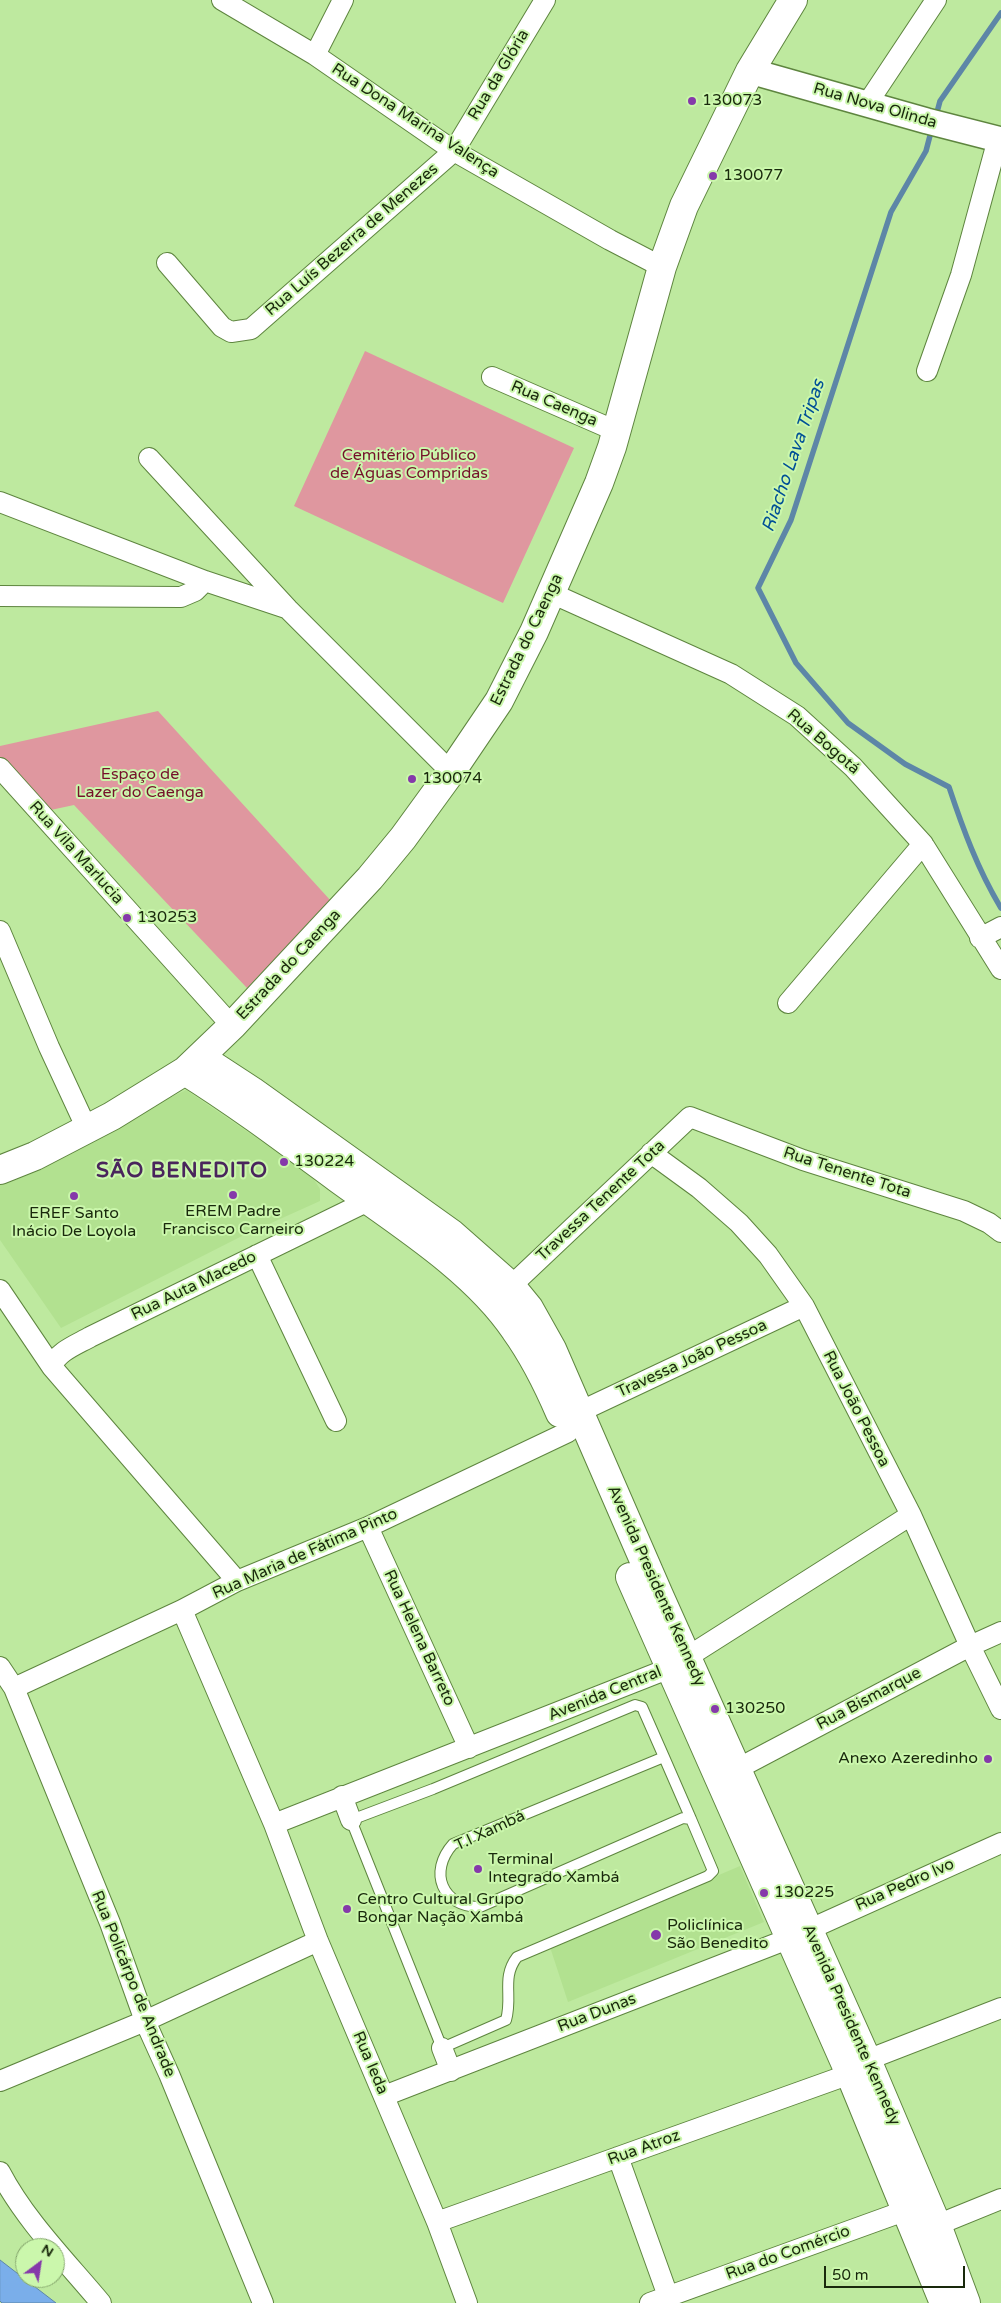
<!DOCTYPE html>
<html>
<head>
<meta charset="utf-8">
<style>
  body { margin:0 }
  #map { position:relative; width:1001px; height:2303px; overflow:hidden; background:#bee99f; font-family:"Varela Round",sans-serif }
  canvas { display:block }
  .north { position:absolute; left:15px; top:2238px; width:50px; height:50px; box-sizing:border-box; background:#cbf7ac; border:1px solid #84a56c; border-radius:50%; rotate:31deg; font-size:14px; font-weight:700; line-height:20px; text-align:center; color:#19290c }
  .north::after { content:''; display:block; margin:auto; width:18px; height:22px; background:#8539aa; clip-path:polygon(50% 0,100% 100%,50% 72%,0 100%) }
  .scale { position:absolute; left:824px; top:2266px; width:141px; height:22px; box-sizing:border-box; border:2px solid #19290c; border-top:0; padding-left:6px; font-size:15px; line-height:18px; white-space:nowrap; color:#19290c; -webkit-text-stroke:4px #cbf7ac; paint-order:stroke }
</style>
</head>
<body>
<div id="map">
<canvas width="1001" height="2303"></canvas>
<div class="north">N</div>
<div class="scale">50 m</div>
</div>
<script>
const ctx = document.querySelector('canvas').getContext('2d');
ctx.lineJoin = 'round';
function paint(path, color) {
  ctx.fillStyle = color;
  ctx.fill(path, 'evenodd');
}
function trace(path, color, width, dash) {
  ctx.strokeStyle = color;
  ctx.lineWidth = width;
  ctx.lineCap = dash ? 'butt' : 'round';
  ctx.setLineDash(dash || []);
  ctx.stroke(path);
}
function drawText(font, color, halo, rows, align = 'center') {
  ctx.font = font + ' "Varela Round",sans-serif';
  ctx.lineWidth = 4;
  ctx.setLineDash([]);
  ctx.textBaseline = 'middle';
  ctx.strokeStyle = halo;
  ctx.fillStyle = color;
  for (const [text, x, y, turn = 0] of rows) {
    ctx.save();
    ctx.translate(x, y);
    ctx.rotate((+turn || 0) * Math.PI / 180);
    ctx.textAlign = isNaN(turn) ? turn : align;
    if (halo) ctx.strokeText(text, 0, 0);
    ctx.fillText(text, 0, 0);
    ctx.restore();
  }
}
paint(new Path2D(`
  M 186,1090 L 311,1175 L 320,1189 L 320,1201 L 240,1237 L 61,1328 L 0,1240 L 0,1179 Z
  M 740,1866 L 764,1922 L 568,2002 L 550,1947 Z`), '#b2e190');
paint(new Path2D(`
  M 365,351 L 574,448 L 503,603 L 294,506 Z
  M 158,711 L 331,901 L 247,988 L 74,805 L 46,811 L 0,759 L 0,746 Z`), '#df979f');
const water = new Path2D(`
  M 0,2260 L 56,2303 L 2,2303 L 0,2301 Z`);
paint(water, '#7aaeea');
trace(water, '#5d86a7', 1);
trace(new Path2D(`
  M 936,116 L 940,101 L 1001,13
  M 932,128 L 926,151 L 891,212 L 791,520 L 758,588 L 796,663 L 848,723 L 905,764 L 949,787 C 963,829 978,870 1001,908`), '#5d86a7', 5.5);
const service = new Path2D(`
  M 635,1705 L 642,1707 L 664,1757 L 453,1844 C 428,1872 442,1907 480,1907 L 683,1818 L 691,1819 L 713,1871 L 708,1876 L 517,1957 C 501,1978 513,1996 506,2020 L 442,2048 L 351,1820 L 433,1789 Z
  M 664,1757 L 691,1819`);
const minor = new Path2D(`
  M 222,0 L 315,55 L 454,151 L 610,240 L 662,267
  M 315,55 L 343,0
  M 867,104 L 936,0
  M 167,263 L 222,327 L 231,332 L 251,329 L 454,151 L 545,0
  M 927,371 L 961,275 L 998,139
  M 492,377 L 616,431
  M 149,458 L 288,609 L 451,772
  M 0,502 L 205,581 L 286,608
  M 551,593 L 731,674 L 797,716 L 853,767 L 923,844 L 1001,969
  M 0,596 L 181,597 L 195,591 L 205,581
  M 0,768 L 232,1026
  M 0,931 L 49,1047 L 87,1129
  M 980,938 L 1001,927
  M 788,1003 L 923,844
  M 651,1153 L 699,1188 L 739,1223 L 768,1255 L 804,1306 L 911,1515 L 970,1646 L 1001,1709
  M 257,1255 L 336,1421
  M 511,1286 L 690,1117 L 803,1160 L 964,1211 L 989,1223 L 1001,1232
  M 0,1290 L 52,1367
  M 579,1412 L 804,1306
  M 368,1527 L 469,1748
  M 237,1581 L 52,1367 C 56,1352 78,1344 90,1337 L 368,1201
  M 182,1610 L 274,1824 L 318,1941 L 437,2222 L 467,2303
  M 0,1667 L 14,1688 L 110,1923 L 145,2021 L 169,2074 L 263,2303
  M 14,1688 L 182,1610 L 237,1581 L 368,1527 L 568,1432
  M 737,1769 L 970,1646 L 1001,1632
  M 342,1796 L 351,1820
  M 274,1824 L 670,1668 L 911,1515
  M 442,2048 L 451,2071
  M 867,2060 L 1001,2008
  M 0,2081 L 145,2021 L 318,1941
  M 384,2096 L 788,1939 L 1001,1843
  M 618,2157 L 668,2296
  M 0,2172 C 25,2220 66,2261 101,2303
  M 437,2222 L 850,2074
  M 937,2225 L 1001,2199
  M 650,2303 L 907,2210`);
const tertiary = new Path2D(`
  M 750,71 L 927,121 L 1001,140`);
const secondary = new Path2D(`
  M 200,1057 L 252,1091 L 452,1234 L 511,1286 L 529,1308 L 552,1349 L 659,1595 L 867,2060 L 937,2225 L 966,2303
  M 185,1071 C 238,1104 287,1141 337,1178 C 396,1221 474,1269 515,1330 C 533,1355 548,1385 560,1413
  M 0,1170 L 35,1156 L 112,1116 L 185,1071 L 232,1026 L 370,878 L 403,838 L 451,772 L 499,701 L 534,632 L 599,483 L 612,447 L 662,267 L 684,206 L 750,71 L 793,0
  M 630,1577 L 850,2074 L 944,2303`);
trace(service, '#5e853f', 12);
trace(minor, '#5e853f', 22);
trace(tertiary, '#5e853f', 28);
trace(secondary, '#5e853f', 30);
trace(service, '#fff', 10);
trace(minor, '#fff', 20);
trace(tertiary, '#fff', 25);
trace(secondary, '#fff', 28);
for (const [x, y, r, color] of [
  [692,101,5,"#8539aa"],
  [713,176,5,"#8539aa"],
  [412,779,5,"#8539aa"],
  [127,918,5,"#8539aa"],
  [284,1162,5,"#8539aa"],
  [233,1195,5,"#8539aa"],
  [74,1196,5,"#8539aa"],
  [715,1709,5,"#8539aa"],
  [988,1759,5,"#8539aa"],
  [478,1869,5,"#8539aa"],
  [764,1893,5,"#8539aa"],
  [347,1909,5,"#8539aa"],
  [656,1935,6,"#8539aa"]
]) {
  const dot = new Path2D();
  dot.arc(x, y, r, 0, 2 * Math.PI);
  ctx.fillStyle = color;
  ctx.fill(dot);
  trace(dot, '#cbf7ac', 2);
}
drawText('16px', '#19290c', '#cbf7ac', [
  ["Rua da Glória",499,75,-59],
  ["Rua Nova Olinda",875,106,16],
  ["Rua Dona Marina Valença",415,121,33],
  ["Rua Luís Bezerra de Menezes",352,240,-41],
  ["Rua Caenga",554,404,23],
  ["Estrada do Caenga",527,640,-64],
  ["Rua Bogotá",823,742,41],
  ["Rua Vila Marlucia",76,853,48],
  ["Estrada do Caenga",289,965,-47],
  ["Rua Tenente Tota",847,1173,18],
  ["Travessa Tenente Tota",601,1201,-43],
  ["Rua Auta Macedo",194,1286,-26],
  ["Travessa João Pessoa",692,1359,-25],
  ["Rua João Pessoa",856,1409,63],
  ["Rua Maria de Fátima Pinto",305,1554,-24],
  ["Avenida Presidente Kennedy",656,1586,66],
  ["Rua Helena Barreto",419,1638,65],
  ["Avenida Central",605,1694,-22],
  ["Rua Bismarque",869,1699,-28],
  ["T.I Xambá",490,1831,-25],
  ["Rua Pedro Ivo",905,1885,-24],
  ["Rua Policárpo de Andrade",133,1984,68],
  ["Rua Dunas",597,2013,-21],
  ["Avenida Presidente Kennedy",851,2025,66],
  ["Rua Ieda",370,2063,67],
  ["Rua Atroz",644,2148,-20],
  ["Rua do Comércio",788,2253,-20]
]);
drawText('16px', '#19290c', '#cbf7ac', [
  ["130073",702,101],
  ["130077",723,176],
  ["130074",422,779],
  ["130253",137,918],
  ["130224",294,1162],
  ["EREM Padre",233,1212,"center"],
  ["Francisco Carneiro",233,1230,"center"],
  ["EREF Santo",74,1214,"center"],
  ["Inácio De Loyola",74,1232,"center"],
  ["130250",725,1709],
  ["Anexo Azeredinho",978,1759,"right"],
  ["Terminal",488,1860],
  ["Integrado Xambá",488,1878],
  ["130225",774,1893],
  ["Centro Cultural Grupo",357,1900],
  ["Bongar Nação Xambá",357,1918],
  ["Policlínica",667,1926],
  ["São Benedito",667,1944]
], 'left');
drawText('16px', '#75112b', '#cbf7ac', [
  ["Cemitério Público",409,456],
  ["de Águas Compridas",409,474],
  ["Espaço de",140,775],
  ["Lazer do Caenga",140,793]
]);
drawText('italic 18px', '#005096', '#cbf7ac', [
  ["Riacho Lava Tripas",794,456,-71]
]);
ctx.letterSpacing = '1px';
drawText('bold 21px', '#49255c', '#cbf7ac', [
  ["SÃO BENEDITO",182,1171]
]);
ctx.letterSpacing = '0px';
</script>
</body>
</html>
